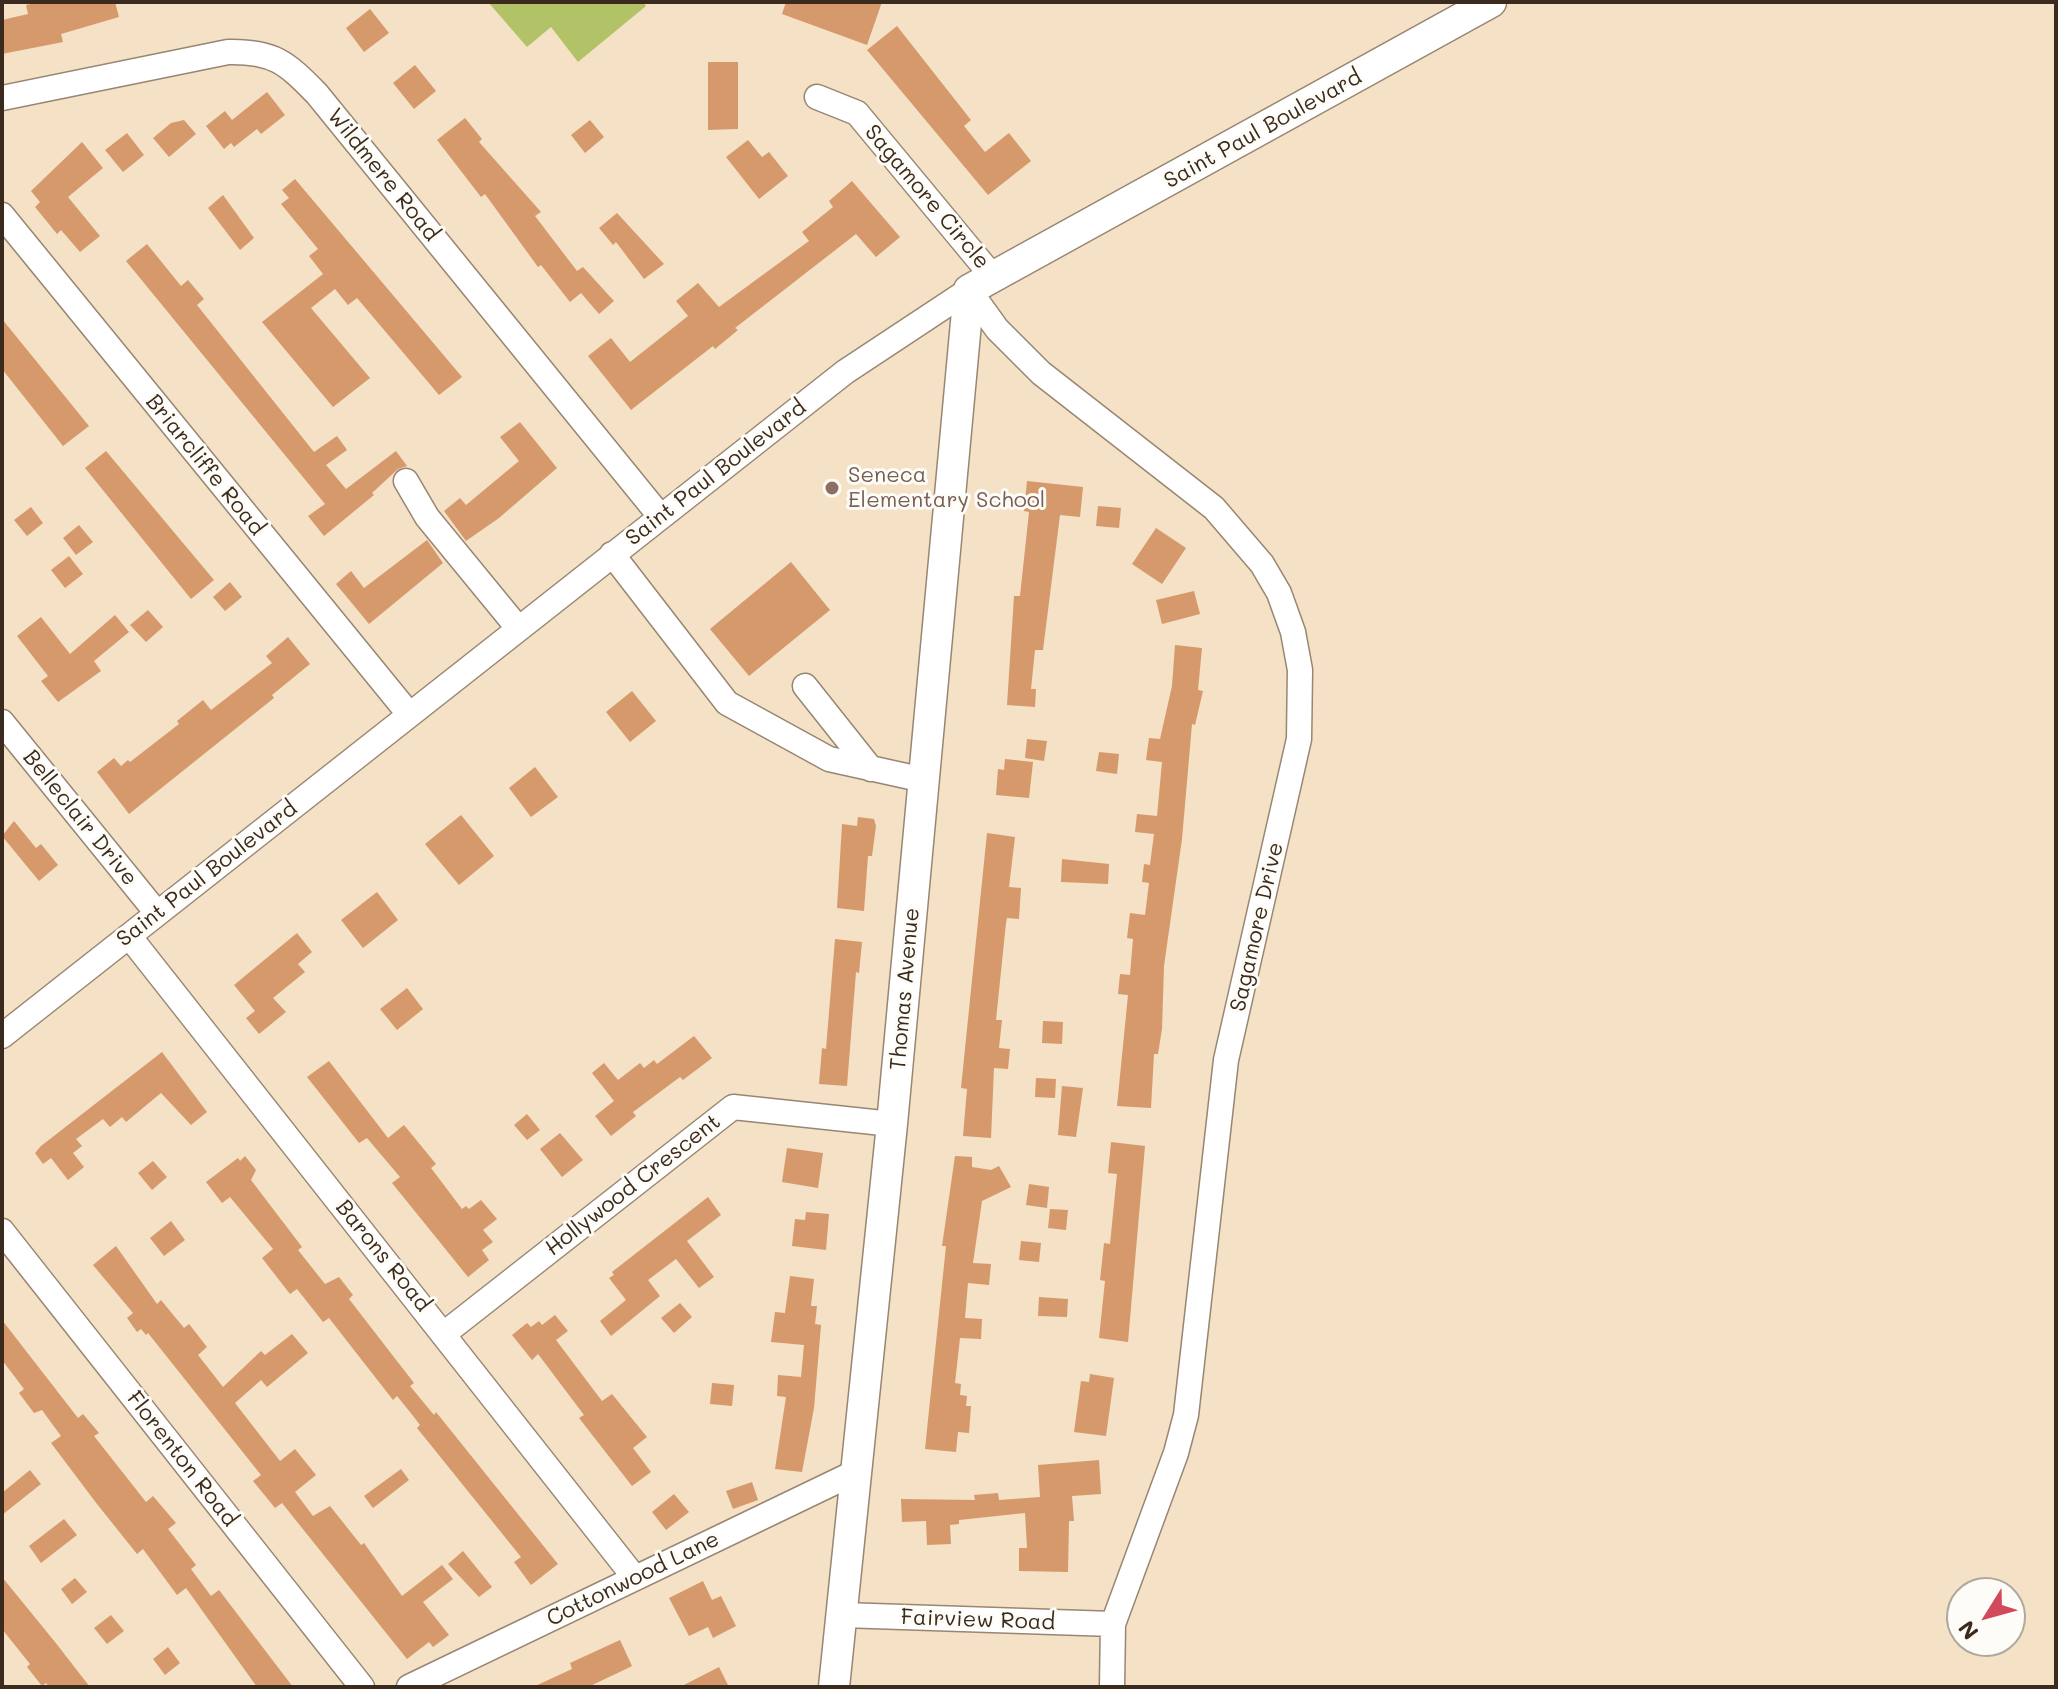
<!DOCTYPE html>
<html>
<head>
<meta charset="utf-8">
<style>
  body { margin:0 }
  #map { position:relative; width:2058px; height:1689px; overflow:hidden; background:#f4e1c6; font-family:Mali,sans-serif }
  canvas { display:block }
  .frame { position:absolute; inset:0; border:4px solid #3b2a1e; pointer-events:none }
  .north { position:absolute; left:1946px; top:1577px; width:80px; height:80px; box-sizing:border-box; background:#fdfcf7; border:2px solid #afa8a0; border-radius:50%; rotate:233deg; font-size:22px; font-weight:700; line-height:32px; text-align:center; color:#3b2a1e }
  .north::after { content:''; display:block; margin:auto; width:28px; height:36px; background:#d1495b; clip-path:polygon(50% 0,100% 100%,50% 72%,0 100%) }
</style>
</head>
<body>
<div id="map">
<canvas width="2058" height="1689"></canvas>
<div class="frame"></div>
<div class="north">N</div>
</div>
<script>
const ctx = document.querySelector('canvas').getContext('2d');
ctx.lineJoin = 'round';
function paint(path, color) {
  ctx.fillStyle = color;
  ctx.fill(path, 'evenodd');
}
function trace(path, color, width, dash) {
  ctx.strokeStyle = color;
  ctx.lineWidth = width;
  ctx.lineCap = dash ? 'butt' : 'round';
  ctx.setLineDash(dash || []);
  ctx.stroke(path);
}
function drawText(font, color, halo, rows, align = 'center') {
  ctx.font = font + ' Mali,sans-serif';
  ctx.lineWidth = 6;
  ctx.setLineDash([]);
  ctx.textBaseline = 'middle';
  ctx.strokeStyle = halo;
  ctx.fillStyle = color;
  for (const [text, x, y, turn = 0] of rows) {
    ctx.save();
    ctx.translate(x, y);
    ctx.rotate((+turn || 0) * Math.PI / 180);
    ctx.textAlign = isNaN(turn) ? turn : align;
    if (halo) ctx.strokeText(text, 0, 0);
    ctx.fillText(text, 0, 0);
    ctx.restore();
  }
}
paint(new Path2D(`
  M 488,2 L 643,2 L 646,6 L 578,62 L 551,27 L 527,47 Z`), '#b1c366');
paint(new Path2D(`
  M 40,2 L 115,2 L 119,17 L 61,34 L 63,42 L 2,54 L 2,20 L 28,14 L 26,5 Z
  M 786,2 L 882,2 L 867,45 L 782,14 Z
  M 370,9 L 389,33 L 364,52 L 346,28 Z
  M 897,26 L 971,120 L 964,126 L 985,152 L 1009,133 L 1031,161 L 988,195 L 867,50 Z
  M 708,62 L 738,62 L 738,129 L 708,130 Z
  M 415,65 L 436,91 L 414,109 L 393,83 Z
  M 267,92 L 285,115 L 261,134 L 257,129 L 234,147 L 231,143 L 224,149 L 206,126 L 225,111 L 232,120 Z
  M 465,118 L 482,139 L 479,142 L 541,212 L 535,216 L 577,271 L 583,267 L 614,301 L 599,314 L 581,293 L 570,302 L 541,265 L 538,267 L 485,194 L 481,197 L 437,140 Z
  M 184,120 L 196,134 L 169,157 L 153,138 L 171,123 Z
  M 590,120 L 604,137 L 585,153 L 571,135 Z
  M 127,133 L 144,155 L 123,172 L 105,150 Z
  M 748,140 L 762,157 L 769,152 L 788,176 L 759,199 L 726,157 Z
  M 82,142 L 103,168 L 68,197 L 100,236 L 80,252 L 61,230 L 57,234 L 35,207 L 40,202 L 31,191 Z
  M 295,179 L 462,377 L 439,395 L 357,298 L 348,305 L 335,289 L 311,308 L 370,378 L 333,407 L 262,322 L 323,274 L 309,256 L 318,249 L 281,204 L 289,198 L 282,190 Z
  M 852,181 L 900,237 L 876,257 L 856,234 L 735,328 L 738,330 L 715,349 L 713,346 L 631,410 L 588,356 L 611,338 L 630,362 L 688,316 L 676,301 L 698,283 L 719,307 L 809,241 L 802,232 L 833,207 L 829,201 Z
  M 223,195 L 254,238 L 240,250 L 208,208 Z
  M 617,213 L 664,264 L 644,279 L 616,242 L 613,245 L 599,228 Z
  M 147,244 L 181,286 L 188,280 L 204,299 L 197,305 L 314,452 L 337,436 L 347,450 L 326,465 L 346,489 L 396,451 L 407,466 L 398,469 L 372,493 L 374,495 L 324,536 L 308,516 L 325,504 L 126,261 Z
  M 2,319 L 89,426 L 63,446 L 2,369 Z
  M 520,422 L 557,468 L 499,518 L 466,541 L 444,511 L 460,498 L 466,505 L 519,461 L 500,437 Z
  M 106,451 L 214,580 L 191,599 L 85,468 Z
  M 1027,481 L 1083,487 L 1080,517 L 1060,515 L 1043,650 L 1035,650 L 1031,689 L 1036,689 L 1035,707 L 1007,705 L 1014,596 L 1020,596 L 1029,512 L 1024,511 Z
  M 1098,506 L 1121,508 L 1119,528 L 1096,526 Z
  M 31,507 L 43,523 L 27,536 L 14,520 Z
  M 79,525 L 93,542 L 76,555 L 63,538 Z
  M 1156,528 L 1186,548 L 1162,584 L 1132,564 Z
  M 427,540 L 443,563 L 369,624 L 336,584 L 351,571 L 364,588 Z
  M 69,556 L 83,574 L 65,588 L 51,570 Z
  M 791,562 L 830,610 L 749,676 L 710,629 Z
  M 230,582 L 242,597 L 225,611 L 213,597 Z
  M 1194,591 L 1200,614 L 1162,624 L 1156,600 Z
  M 148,610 L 163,627 L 146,642 L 130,625 Z
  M 115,615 L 129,632 L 94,661 L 101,671 L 58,702 L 41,681 L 48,676 L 17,636 L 41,617 L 70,654 Z
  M 288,637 L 310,664 L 272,695 L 274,698 L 129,814 L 97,772 L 114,758 L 121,766 L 128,760 L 130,762 L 179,724 L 177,721 L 203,700 L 211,710 L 272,663 L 266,656 Z
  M 1175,645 L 1202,648 L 1198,690 L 1203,691 L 1195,725 L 1192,724 L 1182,839 L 1164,966 L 1162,1029 L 1158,1054 L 1154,1054 L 1151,1108 L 1117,1106 L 1128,995 L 1118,994 L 1120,974 L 1130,975 L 1133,939 L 1127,938 L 1130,913 L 1145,915 L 1149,883 L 1142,882 L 1144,864 L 1150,865 L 1154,834 L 1135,832 L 1137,814 L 1157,816 L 1162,762 L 1146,760 L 1149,738 L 1160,739 L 1172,686 Z
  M 632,691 L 656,721 L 630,742 L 606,712 Z
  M 1027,739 L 1047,741 L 1044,761 L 1025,758 Z
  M 1099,752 L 1119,754 L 1117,774 L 1096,771 Z
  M 1005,759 L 1033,762 L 1029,798 L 996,795 L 998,769 L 1004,770 Z
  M 535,767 L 558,797 L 531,817 L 509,788 Z
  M 461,815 L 494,856 L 459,885 L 425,844 Z
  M 858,817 L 874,819 L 876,826 L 872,856 L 868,856 L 864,911 L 837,908 L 842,824 L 857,826 Z
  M 14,821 L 36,848 L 41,844 L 58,865 L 39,881 L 2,836 Z
  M 987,833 L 1015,837 L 1009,887 L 1021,888 L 1019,919 L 1007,918 L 1006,923 L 996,1020 L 1002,1020 L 999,1048 L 1010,1049 L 1008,1069 L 994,1068 L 991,1138 L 963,1136 L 967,1089 L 961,1088 Z
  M 1062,859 L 1109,864 L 1108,884 L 1061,882 Z
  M 377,892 L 398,920 L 363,948 L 341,920 Z
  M 297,933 L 312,952 L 298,964 L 305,972 L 273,998 L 286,1012 L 259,1034 L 246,1018 L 255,1011 L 234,985 Z
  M 835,939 L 862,942 L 859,973 L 856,972 L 847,1086 L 819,1084 L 822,1048 L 826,1049 Z
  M 407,988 L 423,1009 L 397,1030 L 380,1009 Z
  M 1043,1021 L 1063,1022 L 1062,1044 L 1042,1043 Z
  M 694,1036 L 712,1058 L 683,1080 L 680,1077 L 633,1112 L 636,1116 L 611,1136 L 595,1116 L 614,1101 L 592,1073 L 604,1063 L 618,1080 L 640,1063 L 644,1068 L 654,1060 L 657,1064 Z
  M 162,1052 L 207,1112 L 191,1125 L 161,1093 L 126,1122 L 122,1117 L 110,1127 L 103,1119 L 76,1139 L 82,1146 L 73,1153 L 84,1167 L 68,1180 L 51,1158 L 43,1164 L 35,1153 L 41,1146 Z
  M 329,1061 L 388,1138 L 404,1125 L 436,1164 L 431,1168 L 462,1209 L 466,1206 L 469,1209 L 481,1200 L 497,1219 L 483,1230 L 493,1242 L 482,1250 L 489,1260 L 468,1277 L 392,1183 L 400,1177 L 367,1138 L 359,1143 L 307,1077 Z
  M 1036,1078 L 1056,1079 L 1055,1098 L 1035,1097 Z
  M 1062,1086 L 1083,1088 L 1076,1137 L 1058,1135 Z
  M 527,1114 L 540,1130 L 527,1140 L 514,1125 Z
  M 560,1133 L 583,1160 L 562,1177 L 540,1149 Z
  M 1111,1142 L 1145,1146 L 1128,1342 L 1099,1338 L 1105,1281 L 1100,1280 L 1104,1243 L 1110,1244 L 1117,1174 L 1108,1173 Z
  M 787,1148 L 823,1153 L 818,1188 L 782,1182 Z
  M 245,1156 L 256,1170 L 251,1180 L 302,1247 L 298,1250 L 325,1284 L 339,1277 L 353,1295 L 349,1299 L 414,1383 L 410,1386 L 434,1415 L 436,1412 L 558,1564 L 531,1585 L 514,1562 L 521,1557 L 417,1428 L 420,1425 L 410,1412 L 397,1396 L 393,1400 L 329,1318 L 323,1322 L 297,1289 L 290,1294 L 262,1258 L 273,1249 L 230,1197 L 222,1203 L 206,1182 L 238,1158 L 240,1161 Z
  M 955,1156 L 972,1157 L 972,1167 L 991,1170 L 999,1166 L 1011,1187 L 982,1201 L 973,1263 L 991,1264 L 989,1285 L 968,1283 L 965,1318 L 982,1319 L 981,1339 L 960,1338 L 955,1383 L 961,1384 L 960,1395 L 967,1396 L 966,1406 L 971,1406 L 969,1433 L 958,1432 L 956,1452 L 925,1449 L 946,1246 L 942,1246 Z
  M 153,1161 L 167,1177 L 152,1190 L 138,1173 Z
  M 1029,1184 L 1049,1187 L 1047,1208 L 1026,1205 Z
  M 708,1197 L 721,1215 L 687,1241 L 714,1277 L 699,1288 L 676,1259 L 648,1280 L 660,1296 L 611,1336 L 600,1321 L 626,1300 L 609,1278 L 614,1275 L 612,1272 Z
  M 1050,1209 L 1068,1210 L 1066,1230 L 1048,1228 Z
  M 806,1212 L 829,1214 L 826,1250 L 792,1246 L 795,1219 L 805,1220 Z
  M 171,1221 L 185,1240 L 164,1256 L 150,1238 Z
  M 1021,1241 L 1041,1243 L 1039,1262 L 1019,1260 Z
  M 116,1246 L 157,1304 L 161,1300 L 184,1328 L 189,1324 L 207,1347 L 198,1355 L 223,1387 L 261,1351 L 265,1355 L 292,1334 L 308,1353 L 267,1387 L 261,1380 L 235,1403 L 280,1461 L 295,1449 L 316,1475 L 295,1492 L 313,1516 L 330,1506 L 361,1545 L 364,1543 L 402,1596 L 442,1565 L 453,1579 L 423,1602 L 449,1635 L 433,1647 L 429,1642 L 407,1659 L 282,1503 L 275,1508 L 253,1481 L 261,1475 L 148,1333 L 146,1335 L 141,1329 L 137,1332 L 127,1318 L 133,1313 L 93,1265 Z
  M 790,1276 L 814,1279 L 811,1306 L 817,1306 L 815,1324 L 821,1325 L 814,1408 L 802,1472 L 775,1469 L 786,1397 L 777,1396 L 778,1375 L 801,1377 L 804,1345 L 771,1342 L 775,1312 L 785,1313 Z
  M 1039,1297 L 1068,1299 L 1067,1317 L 1038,1316 Z
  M 680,1303 L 692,1317 L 674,1333 L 661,1318 Z
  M 555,1315 L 568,1331 L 556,1340 L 602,1401 L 612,1394 L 647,1437 L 633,1448 L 651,1472 L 632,1486 L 579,1418 L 584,1415 L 538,1354 L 532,1360 L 512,1335 L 527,1323 L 531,1327 L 539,1321 L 542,1325 Z
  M 2,1320 L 78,1418 L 83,1414 L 99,1433 L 94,1436 L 146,1502 L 153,1496 L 176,1523 L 168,1529 L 196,1565 L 191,1569 L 211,1596 L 219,1590 L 293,1687 L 257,1687 L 186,1588 L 177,1595 L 143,1549 L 137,1554 L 97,1504 L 51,1443 L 61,1436 L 42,1410 L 34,1413 L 19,1393 L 24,1389 L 2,1360 Z
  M 1090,1374 L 1114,1378 L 1106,1436 L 1074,1432 L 1081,1381 L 1089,1382 Z
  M 712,1383 L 734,1385 L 732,1406 L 710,1404 Z
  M 1099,1460 L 1101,1494 L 1072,1496 L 1074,1521 L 1069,1521 L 1068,1572 L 1019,1571 L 1019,1548 L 1027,1548 L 1025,1513 L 959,1520 L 959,1524 L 950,1525 L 951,1544 L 927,1545 L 926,1521 L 902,1522 L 901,1499 L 975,1500 L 974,1495 L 998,1493 L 999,1500 L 1040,1497 L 1038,1465 Z
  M 401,1469 L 409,1480 L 373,1508 L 364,1496 Z
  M 30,1470 L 41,1484 L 2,1515 L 2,1493 Z
  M 752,1482 L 758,1500 L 733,1509 L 726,1491 Z
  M 674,1494 L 689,1512 L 666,1530 L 652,1512 Z
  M 64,1519 L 77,1535 L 41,1563 L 29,1546 Z
  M 463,1551 L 492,1587 L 479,1597 L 448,1564 Z
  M 2,1577 L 55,1642 L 90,1687 L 49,1687 L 46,1683 L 42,1686 L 27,1667 L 30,1664 L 2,1629 Z
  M 75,1578 L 87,1592 L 72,1604 L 61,1589 Z
  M 703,1581 L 712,1600 L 721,1596 L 736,1626 L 713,1638 L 708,1627 L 689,1636 L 669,1598 Z
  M 111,1615 L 124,1631 L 107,1644 L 94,1628 Z
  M 620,1640 L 632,1666 L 626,1669 L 588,1687 L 533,1687 L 572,1669 L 570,1663 Z
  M 168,1647 L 180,1663 L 165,1675 L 153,1659 Z
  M 719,1667 L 729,1687 L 680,1687 Z`), '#d5996b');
const minor = new Path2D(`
  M 817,97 L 857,113 L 993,277
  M 2,98 L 228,52 C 273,51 286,62 317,94 L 660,516
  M 2,215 L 409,714
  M 406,481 L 427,517 L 518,628
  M 612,554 L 727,703 L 829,759 L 924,780
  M 805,686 L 871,769
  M 2,722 L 157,913
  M 129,936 L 635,1578
  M 2,1036 L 845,372 L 969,290 L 997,329 L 1041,373 L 1214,508 L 1262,564 L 1279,593 L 1293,632 L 1300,670 L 1299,739 L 1226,1060 L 1186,1415 L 1176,1453 L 1113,1624 L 1112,1687
  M 2,1231 L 362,1687
  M 445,1333 L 733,1107 L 892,1124
  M 842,1615 L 1113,1624
  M 409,1687 L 858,1471`);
const major = new Path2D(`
  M 834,1687 L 892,1124 L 969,290 L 1491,2`);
trace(minor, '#988672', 27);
trace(major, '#988672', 33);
trace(minor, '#fff', 24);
trace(major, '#fff', 30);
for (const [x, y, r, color] of [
  [832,488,8,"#8d6e63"]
]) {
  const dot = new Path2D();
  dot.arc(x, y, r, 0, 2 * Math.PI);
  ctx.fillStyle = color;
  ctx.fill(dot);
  trace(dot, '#fdfcf7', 3);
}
drawText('22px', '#3b2a1e', '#fdfcf7', [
  ["Saint Paul Boulevard",1263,129,-29],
  ["Wildmere Road",383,175,51],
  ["Sagamore Circle",927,197,50],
  ["Briarcliffe Road",205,465,51],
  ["Saint Paul Boulevard",716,473,-38],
  ["Belleclair Drive",80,818,51],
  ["Saint Paul Boulevard",207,874,-38],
  ["Sagamore Drive",1257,927,-77],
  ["Thomas Avenue",905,989,-85],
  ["Hollywood Crescent",633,1185,-38],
  ["Barons Road",383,1256,51],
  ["Florenton Road",182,1459,52],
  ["Cottonwood Lane",633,1579,-26],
  ["Fairview Road",978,1620,2]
]);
drawText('22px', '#785e54', '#fdfcf7', [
  ["Seneca",848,475],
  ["Elementary School",848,500]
], 'left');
</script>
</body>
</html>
